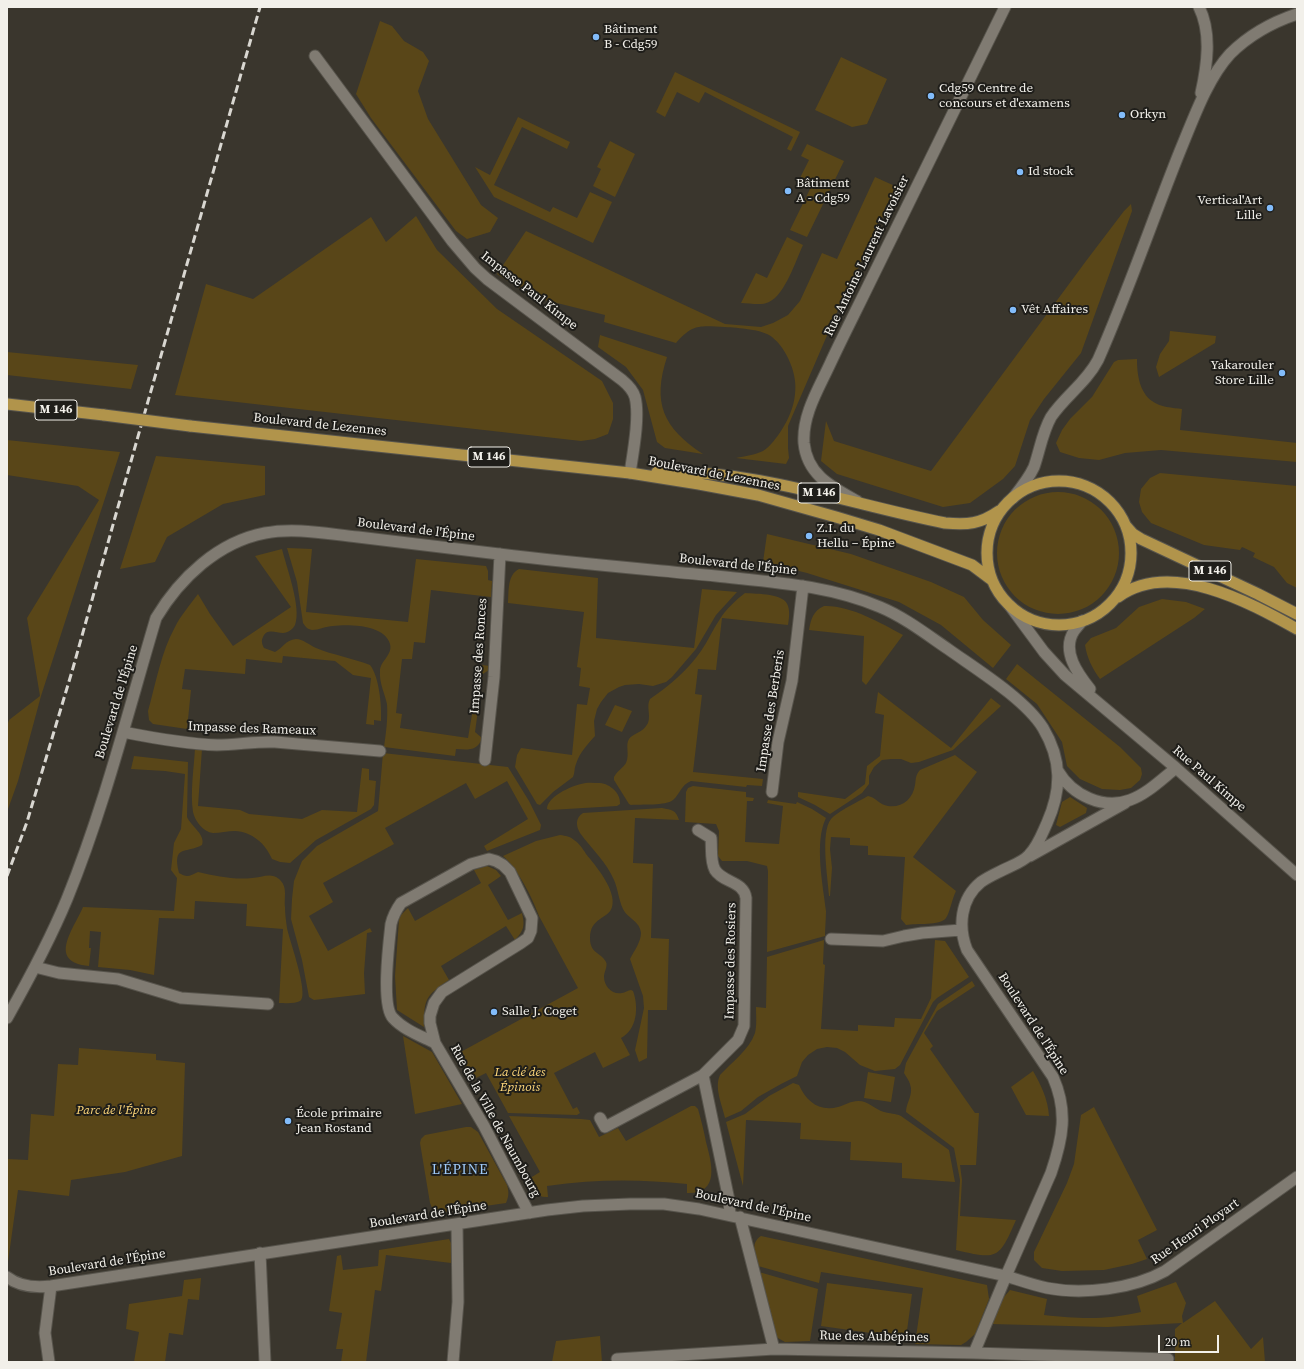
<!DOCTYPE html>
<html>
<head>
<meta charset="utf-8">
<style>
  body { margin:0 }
  #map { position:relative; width:1304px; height:1369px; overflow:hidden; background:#3a362d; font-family:"Source Serif 4",serif }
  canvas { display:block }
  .frame { position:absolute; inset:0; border:8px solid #f2f0ea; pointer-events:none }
  .scale { position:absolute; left:1158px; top:1335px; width:61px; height:18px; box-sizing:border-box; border:2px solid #f2f0ea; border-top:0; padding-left:5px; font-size:12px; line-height:14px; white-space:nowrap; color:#f2f0ea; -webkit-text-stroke:3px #1f1e1a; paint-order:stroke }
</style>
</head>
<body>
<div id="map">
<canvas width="1304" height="1369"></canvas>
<div class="frame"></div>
<div class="scale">20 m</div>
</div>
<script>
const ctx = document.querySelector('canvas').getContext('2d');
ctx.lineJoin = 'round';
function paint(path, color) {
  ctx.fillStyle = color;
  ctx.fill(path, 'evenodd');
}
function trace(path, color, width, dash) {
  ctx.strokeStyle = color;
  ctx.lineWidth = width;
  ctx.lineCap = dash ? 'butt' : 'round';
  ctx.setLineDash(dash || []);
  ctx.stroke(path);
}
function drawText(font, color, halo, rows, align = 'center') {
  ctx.font = font + ' "Source Serif 4",serif';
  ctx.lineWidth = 4;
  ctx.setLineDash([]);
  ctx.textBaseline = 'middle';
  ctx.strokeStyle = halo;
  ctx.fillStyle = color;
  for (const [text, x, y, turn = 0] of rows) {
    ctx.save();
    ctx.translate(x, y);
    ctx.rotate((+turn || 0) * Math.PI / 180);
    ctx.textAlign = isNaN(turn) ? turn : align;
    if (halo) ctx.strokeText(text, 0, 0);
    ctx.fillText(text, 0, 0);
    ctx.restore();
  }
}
paint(new Path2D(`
  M 380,21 L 392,26 L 404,41 L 423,52 L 429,61 L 418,91 L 428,119 L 481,205 L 498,218 L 490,232 L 467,239 L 456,231 L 371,118 L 356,94 Z
  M 841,57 L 887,79 L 867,124 L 852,127 L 815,110 Z
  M 675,72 L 800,132 L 791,151 L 787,149 L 793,137 L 705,92 L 699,103 L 677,92 L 665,117 L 656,112 Z
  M 518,117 L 570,142 L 567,149 L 522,127 L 494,185 L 550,212 L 553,207 L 577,218 L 590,192 L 612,202 L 593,243 L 494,197 L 475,167 L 490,175 Z
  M 610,141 L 635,154 L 615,197 L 593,186 L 601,169 L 597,167 Z
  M 807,144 L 844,161 L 807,237 L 790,230 L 811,187 L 799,180 L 809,160 L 801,156 Z
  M 875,177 L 897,187 L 838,310 L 788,426 L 788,448 L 789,458 L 786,464 L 736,458 C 745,456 755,455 763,451 C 771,446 776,438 781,431 C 788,420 794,407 795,394 C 798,375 787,349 772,337 C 762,329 738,328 725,327 C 701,326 693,323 676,343 L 604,322 L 605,315 L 533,297 L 497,274 L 526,231 L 725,324 L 761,327 L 773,323 L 788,315 L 800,301 L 822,253 L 837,259 Z
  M 1131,204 L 1132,211 L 1081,353 L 1044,399 L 1030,420 L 1015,466 L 1003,479 L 970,503 L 943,507 L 837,474 L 821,461 L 826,421 L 834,441 L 931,471 L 1086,261 L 1124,211 Z
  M 416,216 L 437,250 L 497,309 L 602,381 L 613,403 L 613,419 L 608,434 L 595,439 L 581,441 L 175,395 L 206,284 L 253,299 L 371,217 L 386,242 Z
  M 787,237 L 803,245 C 796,260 785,295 769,302 C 761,306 750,303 741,303 L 756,273 L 767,278 Z
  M 1170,331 L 1216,336 L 1215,343 L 1159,377 L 1156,367 L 1160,354 L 1169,341 Z
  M 600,335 L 667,357 C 652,403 663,428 703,454 L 665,448 L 657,442 L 643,390 L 626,367 L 598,347 Z
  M 7,352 L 138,365 L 131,389 L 7,375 Z
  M 1137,359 C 1137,373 1139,392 1152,401 C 1160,407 1173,408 1182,409 L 1180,430 L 1297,443 L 1297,462 L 1161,450 L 1125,453 L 1099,460 L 1079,458 L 1060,452 L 1056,443 L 1062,430 L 1070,419 L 1092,397 L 1114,362 L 1118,360 Z
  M 7,440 L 120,452 L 41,696 L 18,781 L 7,812 L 7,726 L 9,720 L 40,696 L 27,618 L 99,500 L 78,486 L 7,475 Z
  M 156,456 L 265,466 L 265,495 L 223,504 L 167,537 L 155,562 L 120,569 Z
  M 1160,473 L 1297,486 L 1297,588 L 1287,583 L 1274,567 L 1253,557 L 1255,553 L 1242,547 L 1240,550 L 1204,545 L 1151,523 L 1142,512 L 1139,502 L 1141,489 L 1150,478 Z
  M997 553a61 61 0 1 1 122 0a61 61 0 1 1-122 0Z
  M 767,534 L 851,554 L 931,582 L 964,597 L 983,620 L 1011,645 L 993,668 L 941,625 L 899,602 L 807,573 L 763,562 Z
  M 287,548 L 312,549 L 306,612 L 408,622 L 416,559 L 486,566 L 488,571 L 488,580 L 492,581 L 491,597 L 431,590 L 425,643 L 414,642 L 412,659 L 402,659 L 396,713 L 402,714 L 400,728 L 468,738 L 480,667 L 482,665 L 490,666 L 489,670 L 483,674 L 475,732 L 482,738 C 478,751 468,750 456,749 L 455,756 L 384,747 C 386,733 388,719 387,704 C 385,694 379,683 380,671 C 380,661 393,655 390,644 C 385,625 350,624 333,626 C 326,626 319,630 312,630 C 307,629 306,627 303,623 L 297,582 Z
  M 282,549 C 286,566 302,608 295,625 C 293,629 288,633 283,633 C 276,633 267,628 263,637 C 261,641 262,644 264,648 L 275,652 C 283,648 285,640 296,639 C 303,639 309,645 316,648 C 333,655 352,658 370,665 C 379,676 382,706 381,721 L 374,720 L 374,725 L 366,724 L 371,678 L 353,675 L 335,661 L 283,656 L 282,663 L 246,659 L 245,674 L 185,669 L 182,689 L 191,690 L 187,729 L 153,724 L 149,720 L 148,711 C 156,683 161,652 175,627 C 181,615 190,605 198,594 L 210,614 L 233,646 L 291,607 L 255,556 Z
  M 519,569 L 598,578 L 596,638 L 694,648 L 702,589 L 737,592 L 716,615 L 696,649 L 672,677 L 666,682 L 653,686 L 639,684 L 625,685 L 619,687 L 608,693 L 601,702 L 597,709 L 594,721 L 595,736 C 587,745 580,752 576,764 C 574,768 575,773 573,777 L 553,792 L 540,805 L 537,804 L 515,767 L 517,755 L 521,748 L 572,755 L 577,704 L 587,705 L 590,688 L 579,686 L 581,668 L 577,667 L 584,612 L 508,603 C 509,591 507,575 519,569 Z
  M 745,593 C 757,594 785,593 788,606 C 790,612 789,619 788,625 L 722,618 L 716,670 L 698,669 L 695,694 L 702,695 L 693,772 L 763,779 L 762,786 L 747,785 L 746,787 L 691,781 C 681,785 680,794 673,800 C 666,806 641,804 631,805 L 629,804 L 614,780 L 614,777 C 617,771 623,768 626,763 C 630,754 625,745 629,739 C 633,733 643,733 648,723 C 651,715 646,706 650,699 C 670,685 687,671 701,651 C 708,641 713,629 720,619 C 726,609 736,600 745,593 Z
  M 1162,599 L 1186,602 L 1205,609 L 1194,618 L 1100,679 C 1092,668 1087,658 1085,645 L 1091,638 L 1116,628 L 1139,607 Z
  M 824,606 C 850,605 881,623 903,635 L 866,685 L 862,681 L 864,636 L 809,630 C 811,619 813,611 824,606 Z
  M 1017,664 L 1120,747 L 1141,768 L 1142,774 L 1140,780 L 1131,788 L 1120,790 L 1102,789 L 1080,779 L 1067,766 L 1062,742 L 1037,704 L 1006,679 Z
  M 878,692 L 951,748 L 991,698 L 1001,706 L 953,750 L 919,762 L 911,763 L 901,759 L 891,759 L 882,760 L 874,767 L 869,776 L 869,784 L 862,793 L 830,814 L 815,805 L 798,797 L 798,792 L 845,799 L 865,784 L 867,766 L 880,756 L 884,715 L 875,713 Z
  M 615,705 L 632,711 L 622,732 L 605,725 Z
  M 195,748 L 202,749 L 198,806 L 240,810 L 249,814 L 302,819 L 322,810 L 357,812 L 362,768 L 369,769 L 369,780 L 376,781 L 374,805 L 371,809 L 316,840 L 290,863 L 280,862 L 272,859 C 265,843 252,832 235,831 C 228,831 220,833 213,833 C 203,832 195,821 193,812 C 190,792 194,768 195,748 Z
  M 383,753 L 508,767 L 529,801 L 541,825 L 540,830 L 487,851 L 484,846 L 528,819 L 507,781 L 475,799 L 466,783 L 385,828 L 394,844 L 323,883 L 333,902 L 309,916 L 328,951 L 370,928 L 372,932 L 367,933 L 364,973 L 365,994 L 314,1000 L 309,997 L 302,960 L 291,919 L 292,899 L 294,881 L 302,861 L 317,846 L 378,811 Z
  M 955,755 L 977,772 L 913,857 L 956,891 C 952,899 950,912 946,918 C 940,926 916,923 906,925 L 901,919 L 905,857 L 868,855 L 868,846 L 850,845 L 850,838 L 831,837 L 830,849 L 832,868 L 830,896 L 829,896 C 828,878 820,833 831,819 C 837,812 859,801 868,796 C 875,797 880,805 888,806 C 902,808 913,799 915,785 C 916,779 915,776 920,770 Z
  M 134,756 L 188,762 L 187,817 C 191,826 206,835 202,845 C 186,854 172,844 179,873 C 187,878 190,876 198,872 C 216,876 234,880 252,878 C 262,878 270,872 279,879 C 288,887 284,896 285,907 C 285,914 286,921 287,928 C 289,939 310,996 300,1001 C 295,1004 285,1003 279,1003 L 283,929 L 246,926 L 247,904 L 195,901 L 194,919 L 159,918 L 154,975 L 130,970 L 98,967 L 101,932 L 90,931 L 89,948 L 91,948 L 89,966 C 47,962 73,930 83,907 L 174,911 L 177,878 L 171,870 L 174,843 L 181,829 L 185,774 L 165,771 L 131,769 Z
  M 600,783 C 610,784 621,793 620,804 L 617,806 L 550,810 L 547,809 C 547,797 571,786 581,784 C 587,782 594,783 600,783 Z
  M 693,786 L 746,792 L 746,797 L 754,798 L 753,801 L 747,801 L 745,842 L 779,844 L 783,806 L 767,803 L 768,800 L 796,804 L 797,802 L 812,809 L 826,818 C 814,842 823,885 826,911 C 826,919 825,928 825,936 L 767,952 L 768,871 L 767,866 L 747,861 L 722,861 L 718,856 L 719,831 L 716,824 L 685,822 L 686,792 L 688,788 Z
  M 1070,797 L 1087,808 L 1086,813 L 1060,827 L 1056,825 L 1062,802 Z
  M 662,808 C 672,810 676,810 679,820 L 635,818 L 633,863 L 653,864 L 651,938 L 669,939 L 667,1010 L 648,1010 L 647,1058 L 639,1062 L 635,1050 L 644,1008 L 643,996 L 630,959 C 634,951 641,942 641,933 C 640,921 628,919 623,909 C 619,901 618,889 614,880 C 607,863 591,848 580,833 C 576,826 575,818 583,813 Z
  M 560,835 C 566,836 570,836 574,840 C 579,843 583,849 586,854 C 596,866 617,891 612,907 C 609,919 590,917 590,938 C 590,954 601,952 606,962 C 608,966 604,972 604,977 C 604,986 612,995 622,993 C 625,993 628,990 631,990 L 633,991 C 639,1007 637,1030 621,1038 L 630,1055 L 603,1068 L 595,1052 L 554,1073 L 573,1109 L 577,1107 L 580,1113 L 577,1115 L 508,1113 L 486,1073 L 472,1080 L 457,1054 L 578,988 L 539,916 C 532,897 518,869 503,856 L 536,841 Z
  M 487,866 L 496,870 L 501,876 L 488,885 L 508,920 L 522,913 C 525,926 524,930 515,940 L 506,926 L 441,966 L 449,980 C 425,996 424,999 424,1027 L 397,1010 L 395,976 L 399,920 L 401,915 L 408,908 L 415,921 L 481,883 L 474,870 Z
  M 824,940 L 823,964 L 825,965 L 821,1029 L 858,1031 L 858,1025 L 894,1027 L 895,1018 L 921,1019 L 931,998 L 935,940 L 945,941 L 969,977 L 937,998 L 933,1002 L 900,1065 L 895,1069 L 875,1071 L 860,1065 L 845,1052 L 837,1048 L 827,1047 L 817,1049 L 808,1055 L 802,1062 L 797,1076 L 781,1084 L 758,1097 L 741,1111 L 725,1118 C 722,1104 714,1088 720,1075 C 732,1062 749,1050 755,1033 C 757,1025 756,1016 756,1007 L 766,1008 L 767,957 Z
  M 972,981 L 975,986 L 937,1011 L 924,1033 L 933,1046 L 930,1049 L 975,1113 L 979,1113 L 976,1165 L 960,1165 L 962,1180 L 960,1216 L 1016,1220 C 999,1259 998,1260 956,1250 L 960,1180 L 954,1148 L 906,1112 C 906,1102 914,1095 910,1084 C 909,1080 906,1077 904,1073 L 906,1063 L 938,1004 Z
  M 403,1036 L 432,1052 L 462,1104 L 415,1114 Z
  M 79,1048 L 156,1054 L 156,1060 L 185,1063 L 182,1156 L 125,1172 L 71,1180 L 69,1196 L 18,1190 L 8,1262 L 7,1261 L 7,1159 L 28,1160 L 31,1114 L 54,1116 L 58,1064 L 78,1065 Z
  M 1033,1071 C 1041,1085 1048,1099 1049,1116 L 1026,1115 L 1011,1087 Z
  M 868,1072 L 895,1077 L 891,1102 L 864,1098 Z
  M 793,1083 L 799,1085 C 806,1101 819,1112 838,1107 C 845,1105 851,1101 858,1101 C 869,1101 874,1109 884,1112 C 890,1114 895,1113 901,1116 L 949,1150 L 955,1182 L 902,1178 L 902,1163 L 850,1160 L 851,1142 L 800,1139 L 801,1123 L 746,1120 L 743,1186 L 726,1122 L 745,1114 L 769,1096 Z
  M 691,1106 L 695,1106 L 698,1109 C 701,1120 704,1131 706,1142 C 712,1164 720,1194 687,1193 L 687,1184 C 639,1179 596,1179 547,1186 L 548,1197 C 536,1198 533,1189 527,1180 L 540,1172 L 509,1116 L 581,1119 L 590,1120 L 599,1137 L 618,1128 L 626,1141 Z
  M 1094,1107 L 1157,1230 L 1138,1240 L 1147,1259 L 1132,1264 L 1104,1270 L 1062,1271 L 1042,1268 L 1034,1260 L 1034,1252 L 1067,1183 L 1074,1164 L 1081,1115 Z
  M 466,1127 L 471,1127 L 478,1132 L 507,1185 C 509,1192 509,1196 506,1203 L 437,1213 L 433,1210 L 430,1203 L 420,1143 L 421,1139 L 425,1135 Z
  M 761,1236 L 987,1285 L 989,1299 L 975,1334 L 966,1342 L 961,1345 L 915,1344 L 923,1288 L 821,1272 L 819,1283 L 758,1266 C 755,1255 750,1243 761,1236 Z
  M 449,1239 L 452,1245 L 451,1263 L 386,1255 L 381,1291 L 375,1290 L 366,1362 L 341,1362 L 343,1349 L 336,1349 L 342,1313 L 329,1311 L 337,1256 L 341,1255 L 343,1270 L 378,1266 L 379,1250 Z
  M 759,1272 L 818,1289 L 810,1341 L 785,1342 L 776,1337 Z
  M 201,1278 L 199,1300 L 188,1299 L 183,1335 L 169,1333 L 165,1362 L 134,1362 L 139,1332 L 126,1329 L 129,1304 L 182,1296 L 184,1280 Z
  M 1176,1282 L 1186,1303 L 1182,1316 L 1183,1323 L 1215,1301 L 1251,1349 L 1263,1337 L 1265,1362 L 1175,1362 L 1175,1329 L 1182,1323 L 1107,1327 L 991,1324 L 1004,1297 L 1010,1290 L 1047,1299 L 1044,1315 C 1081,1319 1105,1320 1141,1312 L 1137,1296 Z
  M 827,1283 L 912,1294 L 906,1338 L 821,1326 Z
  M 600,1336 L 602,1362 L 552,1362 L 556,1341 Z`), '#594618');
const minor = new Path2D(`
  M 1199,7 C 1212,33 1207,66 1201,93
  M 315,56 L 452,241 L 475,268 L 487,279 L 622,380 C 628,385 633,390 635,397 C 640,416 633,453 630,473
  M 1013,498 C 1021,488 1029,478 1034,467 C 1040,450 1042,433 1051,417 C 1065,396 1086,383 1098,360 C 1128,292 1152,221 1180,151 C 1193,120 1207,79 1230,54 C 1248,36 1273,22 1297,14
  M 857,501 C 832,487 807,475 804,443 C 802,415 819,388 830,364 C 843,336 857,309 870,282 C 915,190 960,99 1005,7
  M 1010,606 L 1044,652 L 1065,675 L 1176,768 L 1297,875
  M 1082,621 C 1079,625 1076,628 1074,631 C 1061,651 1078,674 1090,689
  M 123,732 C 153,738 186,744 217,745 C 237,745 256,741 275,742 L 380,751
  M 485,760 L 494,677 L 500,554
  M 1058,771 C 1072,795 1103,810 1130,800 C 1147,794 1162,779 1176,768
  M 772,792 L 778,742 L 792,681 L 803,586
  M 698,830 L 711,838 C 712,848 710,861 715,870 C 723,883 744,881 746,898 L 744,1026 L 738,1040 L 703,1075 L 729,1200 L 730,1215
  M 1030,856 L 1125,803
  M 831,939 L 883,941 L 904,936 L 922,933 L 961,930
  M 35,967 L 59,973 L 118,979 L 181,998 L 268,1004
  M 7,1018 C 29,979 50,940 67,899 C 104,808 128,712 156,618 C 180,578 218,542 265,533 C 295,527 328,534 358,537 C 405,543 452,548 499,554 C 571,563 644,569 716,576 C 771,582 828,585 880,607 C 904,617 926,634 948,649 C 976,669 1025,699 1043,728 C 1062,760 1062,789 1047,823 C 1042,834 1038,846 1029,855 C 1023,862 1011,866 1003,870 C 995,874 988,877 981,882 C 960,899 958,927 967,950 L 1053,1077 C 1068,1111 1063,1138 1051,1173 L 1006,1276 L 699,1209 L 664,1204 L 630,1204 L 583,1206 L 547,1210 L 51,1286 C 35,1288 20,1287 7,1277
  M 435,1043 C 421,1036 404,1030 393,1018 C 381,1006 389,942 391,924 C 393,916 396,910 401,903 L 471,864 L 489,859 L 496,861 L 503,865 L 510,872 L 532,918 L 531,931 L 528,938 L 521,943 L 442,992 L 434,1003 L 430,1016 L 430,1023 L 435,1043 L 484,1126 L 529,1213
  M 600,1118 L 605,1127 L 703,1075
  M 740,1217 L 774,1349
  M 260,1253 L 265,1362
  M 974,1353 L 1006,1276 C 1019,1280 1033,1285 1047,1288 C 1083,1295 1133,1289 1165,1271 L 1297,1177
  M 617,1359 L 774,1349 L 974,1353 L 1168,1359
  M 49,1362 L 45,1333 L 51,1286
  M 453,1362 L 458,1302 L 457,1225`);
const primary = new Path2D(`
  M 7,404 L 104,415
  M 190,426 L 630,473 L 699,484 L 758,495 L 836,517 L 879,530 L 972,565 L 992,580
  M 657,472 C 756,469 849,504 945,523 C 968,525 980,524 999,511
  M987 553a72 72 0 1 1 144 0a72 72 0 1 1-144 0Z
  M 1126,526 L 1133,534 L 1141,539 L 1258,594 L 1297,614
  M 1118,597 C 1170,559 1249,602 1297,629`);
trace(minor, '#57544c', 13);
trace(primary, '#57544c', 13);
trace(minor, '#807b72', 11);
trace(primary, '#b1944b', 11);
trace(new Path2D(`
  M 7,876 L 27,822 L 73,668 L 116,514 L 260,7`), '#d9d7d1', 3, [8, 4]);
const primaryBridge = new Path2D(`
  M 104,415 L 190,426`);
trace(primaryBridge, '#57544c', 13, []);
trace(primaryBridge, '#b1944b', 11);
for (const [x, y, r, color] of [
  [596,37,4,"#82bcfa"],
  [931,96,4,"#82bcfa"],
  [1122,115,4,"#82bcfa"],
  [1020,172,4,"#82bcfa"],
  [788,191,4,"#82bcfa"],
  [1270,208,4,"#82bcfa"],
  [1013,310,4,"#82bcfa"],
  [1282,373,4,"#82bcfa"],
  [809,536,4,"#82bcfa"],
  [494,1012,4,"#82bcfa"],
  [288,1121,4,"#82bcfa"]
]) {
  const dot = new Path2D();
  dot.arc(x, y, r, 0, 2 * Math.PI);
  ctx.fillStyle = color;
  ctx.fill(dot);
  trace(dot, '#1f1e1a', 1.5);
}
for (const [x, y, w] of [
  [56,410,42],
  [489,457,42],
  [819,493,42],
  [1210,571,42]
]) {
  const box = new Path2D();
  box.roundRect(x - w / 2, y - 10, w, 20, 3);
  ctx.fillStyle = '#1f1e1a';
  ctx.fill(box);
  trace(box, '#f2f0ea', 1);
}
drawText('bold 12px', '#f2f0ea', null, [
  ["M 146",56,410],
  ["M 146",489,457],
  ["M 146",819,493],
  ["M 146",1210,571]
]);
drawText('13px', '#f2f0ea', '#1f1e1a', [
  ["Bâtiment",604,30],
  ["B - Cdg59",604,45],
  ["Cdg59 Centre de",939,89],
  ["concours et d'examens",939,104],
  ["Orkyn",1130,115],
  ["Id stock",1028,172],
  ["Bâtiment",796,184],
  ["A - Cdg59",796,199],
  ["Vertical'Art",1262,201,"right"],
  ["Lille",1262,216,"right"],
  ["Vêt Affaires",1021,310],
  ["Yakarouler",1274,366,"right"],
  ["Store Lille",1274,381,"right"],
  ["Z.I. du",817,529],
  ["Hellu – Épine",817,544],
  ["Salle J. Coget",502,1012],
  ["École primaire",296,1114],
  ["Jean Rostand",296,1129]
], 'left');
drawText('13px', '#f2f0ea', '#1f1e1a', [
  ["Rue Antoine Laurent Lavoisier",867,256,-64],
  ["Impasse Paul Kimpe",529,291,38],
  ["Boulevard de Lezennes",320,425,6],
  ["Boulevard de Lezennes",714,474,11],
  ["Boulevard de l'Épine",416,530,7],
  ["Boulevard de l'Épine",738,565,6],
  ["Impasse des Ronces",479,656,-86],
  ["Boulevard de l'Épine",117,702,-73],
  ["Impasse des Berberis",771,711,-81],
  ["Impasse des Rameaux",252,729,2],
  ["Rue Paul Kimpe",1209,779,41],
  ["Impasse des Rosiers",731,961,-89],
  ["Boulevard de l'Épine",1033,1024,57],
  ["Rue de la Ville de Naumbourg",495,1121,61],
  ["Boulevard de l'Épine",753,1206,12],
  ["Boulevard de l'Épine",428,1215,-9],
  ["Rue Henri Ployart",1195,1232,-35],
  ["Boulevard de l'Épine",107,1263,-9],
  ["Rue des Aubépines",874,1337,1]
]);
drawText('italic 13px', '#fed77a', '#1f1e1a', [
  ["La clé des",520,1073],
  ["Épinois",520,1088],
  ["Parc de l'Épine",116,1111]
]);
ctx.letterSpacing = '1px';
drawText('14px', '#9fcaf8', '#1f1e1a', [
  ["L'ÉPINE",460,1170]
]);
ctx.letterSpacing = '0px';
</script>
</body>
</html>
